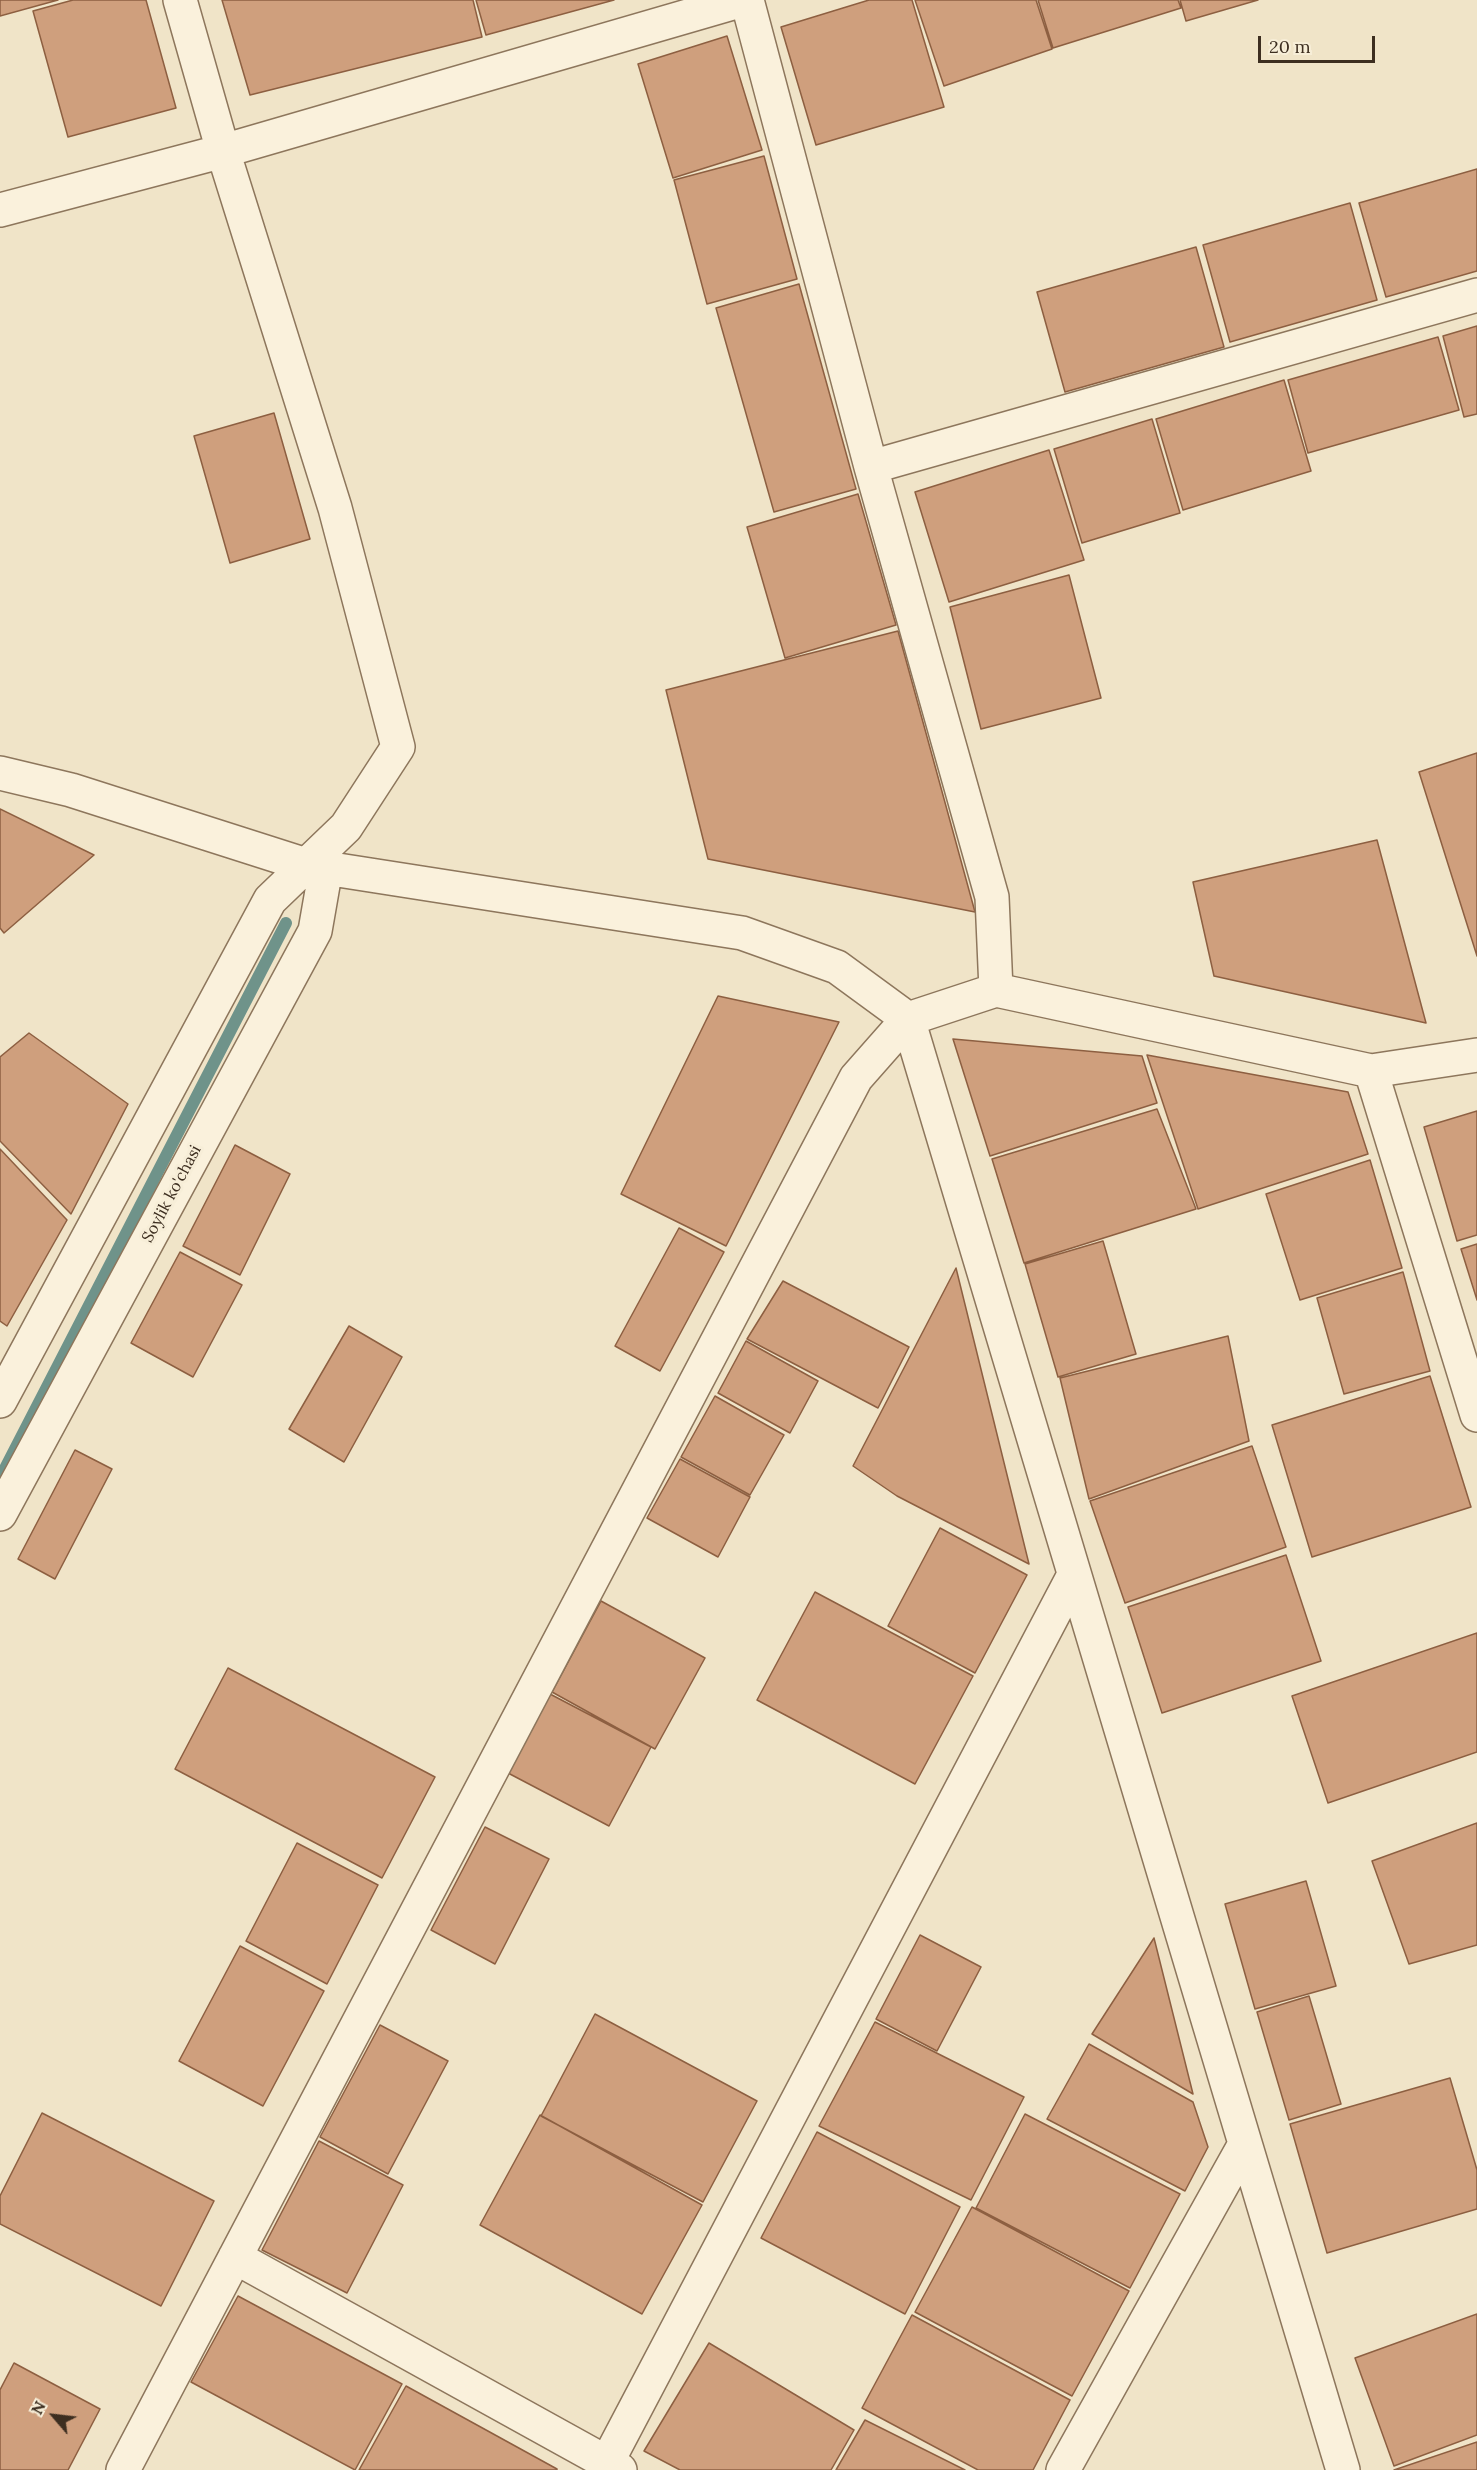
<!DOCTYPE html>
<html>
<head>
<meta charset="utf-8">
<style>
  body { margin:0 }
  #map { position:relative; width:1477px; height:2470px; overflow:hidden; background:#f0e4c8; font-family:Lora,serif }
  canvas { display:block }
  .north { position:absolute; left:24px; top:2386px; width:60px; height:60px; -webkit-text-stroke:4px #f7eed8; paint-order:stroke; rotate:298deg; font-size:16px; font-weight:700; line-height:24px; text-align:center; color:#3d2e20 }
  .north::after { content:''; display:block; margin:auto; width:21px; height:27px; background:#3d2e20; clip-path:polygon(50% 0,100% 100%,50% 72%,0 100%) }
  .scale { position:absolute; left:1258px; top:36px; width:117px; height:27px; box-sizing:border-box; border:3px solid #3d2e20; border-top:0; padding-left:8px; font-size:18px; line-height:21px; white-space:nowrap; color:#3d2e20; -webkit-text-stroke:4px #f7eed8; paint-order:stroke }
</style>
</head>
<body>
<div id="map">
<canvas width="1477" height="2470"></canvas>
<div class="north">N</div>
<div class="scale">20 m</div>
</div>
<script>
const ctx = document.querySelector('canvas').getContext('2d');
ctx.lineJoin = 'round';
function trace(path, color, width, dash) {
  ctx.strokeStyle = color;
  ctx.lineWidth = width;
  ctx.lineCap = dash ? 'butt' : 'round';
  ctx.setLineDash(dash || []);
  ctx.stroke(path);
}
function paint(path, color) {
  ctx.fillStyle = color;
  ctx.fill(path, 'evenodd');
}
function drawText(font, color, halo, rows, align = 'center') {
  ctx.font = font + ' Lora,serif';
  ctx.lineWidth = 6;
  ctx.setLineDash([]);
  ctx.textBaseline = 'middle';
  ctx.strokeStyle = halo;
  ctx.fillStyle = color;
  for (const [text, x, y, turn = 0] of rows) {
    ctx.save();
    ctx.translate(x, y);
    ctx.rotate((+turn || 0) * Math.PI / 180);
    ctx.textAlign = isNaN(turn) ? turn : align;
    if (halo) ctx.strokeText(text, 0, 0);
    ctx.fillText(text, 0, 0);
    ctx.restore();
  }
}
trace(new Path2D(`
  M 0,1478 L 286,923`), '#6f938a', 12);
const building = new Path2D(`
  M 0,0 L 58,0 L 0,16 Z
  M 73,0 L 146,0 L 176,108 L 68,137 L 33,11 Z
  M 222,0 L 473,0 L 482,37 L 250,95 Z
  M 476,0 L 614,0 L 486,35 Z
  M 869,0 L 912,0 L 944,107 L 816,145 L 781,27 Z
  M 915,0 L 1036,0 L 1052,49 L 944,86 Z
  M 1038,0 L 1178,0 L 1181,8 L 1053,48 Z
  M 1180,0 L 1258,0 L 1186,21 Z
  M 727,36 L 762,150 L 673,178 L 638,64 Z
  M 764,156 L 797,279 L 707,304 L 674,180 Z
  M 1477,169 L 1477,271 L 1386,297 L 1359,203 Z
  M 1350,203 L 1377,300 L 1230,342 L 1203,245 Z
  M 1196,247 L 1224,347 L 1065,392 L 1037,292 Z
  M 799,284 L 856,489 L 774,512 L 716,308 Z
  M 1477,326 L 1477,414 L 1464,417 L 1443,336 Z
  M 1438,337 L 1459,410 L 1308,453 L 1288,380 Z
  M 1284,380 L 1311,471 L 1183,510 L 1156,419 Z
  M 274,413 L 310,539 L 230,563 L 194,436 Z
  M 1152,419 L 1180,513 L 1082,543 L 1054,449 Z
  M 1049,450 L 1084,560 L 949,602 L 915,492 Z
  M 858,494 L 896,625 L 785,658 L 747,527 Z
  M 1069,575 L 1101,698 L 981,729 L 950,607 Z
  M 898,631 L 975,912 L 708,859 L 666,690 Z
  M 1477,753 L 1477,956 L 1419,772 Z
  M 0,809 L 94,855 L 4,933 L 0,928 Z
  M 1377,840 L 1426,1023 L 1214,976 L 1193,882 Z
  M 718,996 L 839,1022 L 726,1246 L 621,1194 Z
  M 29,1033 L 128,1104 L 71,1214 L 0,1141 L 0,1057 Z
  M 953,1039 L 1142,1056 L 1157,1103 L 990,1156 Z
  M 1147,1055 L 1348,1092 L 1368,1154 L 1198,1209 Z
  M 1157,1109 L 1196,1209 L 1024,1263 L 992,1159 Z
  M 1477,1111 L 1477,1235 L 1457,1241 L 1424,1127 Z
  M 235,1145 L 290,1174 L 240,1275 L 183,1246 Z
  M 0,1149 L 67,1220 L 7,1326 L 0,1321 Z
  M 1370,1160 L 1402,1268 L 1300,1300 L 1266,1194 Z
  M 679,1228 L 724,1252 L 660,1371 L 615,1346 Z
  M 1103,1241 L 1136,1354 L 1058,1377 L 1025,1264 Z
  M 1477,1244 L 1477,1300 L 1461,1249 Z
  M 180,1252 L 242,1285 L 193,1377 L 131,1343 Z
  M 956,1268 L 1029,1564 L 897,1496 L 853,1466 Z
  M 1403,1272 L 1430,1371 L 1344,1394 L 1317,1298 Z
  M 783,1281 L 909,1347 L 878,1408 L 747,1339 Z
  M 349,1326 L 402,1357 L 344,1462 L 289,1429 Z
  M 1228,1336 L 1249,1441 L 1089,1499 L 1060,1378 Z
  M 746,1341 L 818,1381 L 790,1433 L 718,1393 Z
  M 1430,1376 L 1471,1507 L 1312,1557 L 1272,1425 Z
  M 715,1396 L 784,1435 L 750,1495 L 681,1457 Z
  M 1252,1446 L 1286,1547 L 1125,1603 L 1090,1501 Z
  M 75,1450 L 112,1469 L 55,1579 L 18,1559 Z
  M 680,1459 L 750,1497 L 718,1557 L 647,1518 Z
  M 940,1528 L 1027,1575 L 975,1673 L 888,1626 Z
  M 1286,1555 L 1321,1661 L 1162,1713 L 1128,1607 Z
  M 815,1592 L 973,1676 L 915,1784 L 757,1700 Z
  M 601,1601 L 705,1658 L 655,1749 L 552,1692 Z
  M 1477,1633 L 1477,1752 L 1328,1803 L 1292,1696 Z
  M 228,1668 L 435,1777 L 382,1878 L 175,1769 Z
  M 550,1694 L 651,1747 L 609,1826 L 508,1773 Z
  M 1477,1823 L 1477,1945 L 1409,1964 L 1372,1861 Z
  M 485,1827 L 549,1859 L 495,1964 L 431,1930 Z
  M 297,1843 L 378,1885 L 327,1984 L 246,1941 Z
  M 1306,1881 L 1336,1986 L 1255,2009 L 1225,1904 Z
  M 920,1935 L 981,1967 L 937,2051 L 876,2019 Z
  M 1154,1938 L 1193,2094 L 1092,2034 Z
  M 240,1946 L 324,1991 L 263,2106 L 179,2061 Z
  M 1309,1996 L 1341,2104 L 1289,2120 L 1257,2012 Z
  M 595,2014 L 757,2101 L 703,2202 L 541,2116 Z
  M 875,2022 L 1024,2097 L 971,2200 L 819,2126 Z
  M 380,2025 L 448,2061 L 388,2174 L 320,2137 Z
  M 1089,2044 L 1193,2102 L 1208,2147 L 1185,2191 L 1047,2119 Z
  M 1450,2078 L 1477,2170 L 1477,2209 L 1327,2253 L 1290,2124 Z
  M 42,2113 L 214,2201 L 161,2306 L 0,2224 L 0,2196 Z
  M 1025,2114 L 1180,2194 L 1130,2288 L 976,2208 Z
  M 540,2115 L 702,2205 L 642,2314 L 480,2225 Z
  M 817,2132 L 960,2207 L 905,2314 L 761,2238 Z
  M 319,2141 L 403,2185 L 347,2293 L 262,2250 Z
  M 972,2207 L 1129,2291 L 1072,2396 L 915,2312 Z
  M 238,2296 L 402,2384 L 355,2470 L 191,2382 Z
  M 1477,2314 L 1477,2435 L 1394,2466 L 1355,2358 Z
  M 912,2315 L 1070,2400 L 1033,2470 L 978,2470 L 862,2408 Z
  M 709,2343 L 854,2430 L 831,2470 L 680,2470 L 644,2451 Z
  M 14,2363 L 100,2409 L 68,2470 L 0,2470 L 0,2390 Z
  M 406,2386 L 557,2469 L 557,2470 L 359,2470 Z
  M 865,2420 L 965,2470 L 836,2470 Z
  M 1477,2442 L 1477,2470 L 1394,2470 Z`);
paint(building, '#cf9f7d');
trace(building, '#8d5f41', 1.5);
const minor = new Path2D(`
  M 747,0 L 871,467 L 992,897 L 996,990
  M 0,210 L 223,151 L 743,0
  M 871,467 L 1477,295
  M 0,773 L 71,790 L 306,865 L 742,933 L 837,967 L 908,1019 L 1343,2470
  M 1371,1071 L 1477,1415
  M 0,1401 L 270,900 L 346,827 L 398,747 L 335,508 L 223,151 L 180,0
  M 0,1514 L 315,931 L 326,868
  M 235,2257 L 620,2470
  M 123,2470 L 856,1078 L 908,1019 L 996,990 L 1371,1071 L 1477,1055
  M 603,2470 L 1074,1575
  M 1063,2470 L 1245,2144`);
trace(minor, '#8d765c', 36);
trace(minor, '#faf1dc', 33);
drawText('16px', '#3d2e20', '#f7eed8', [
  ["Soylik ko'chasi",172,1194,-62]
]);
</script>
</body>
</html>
